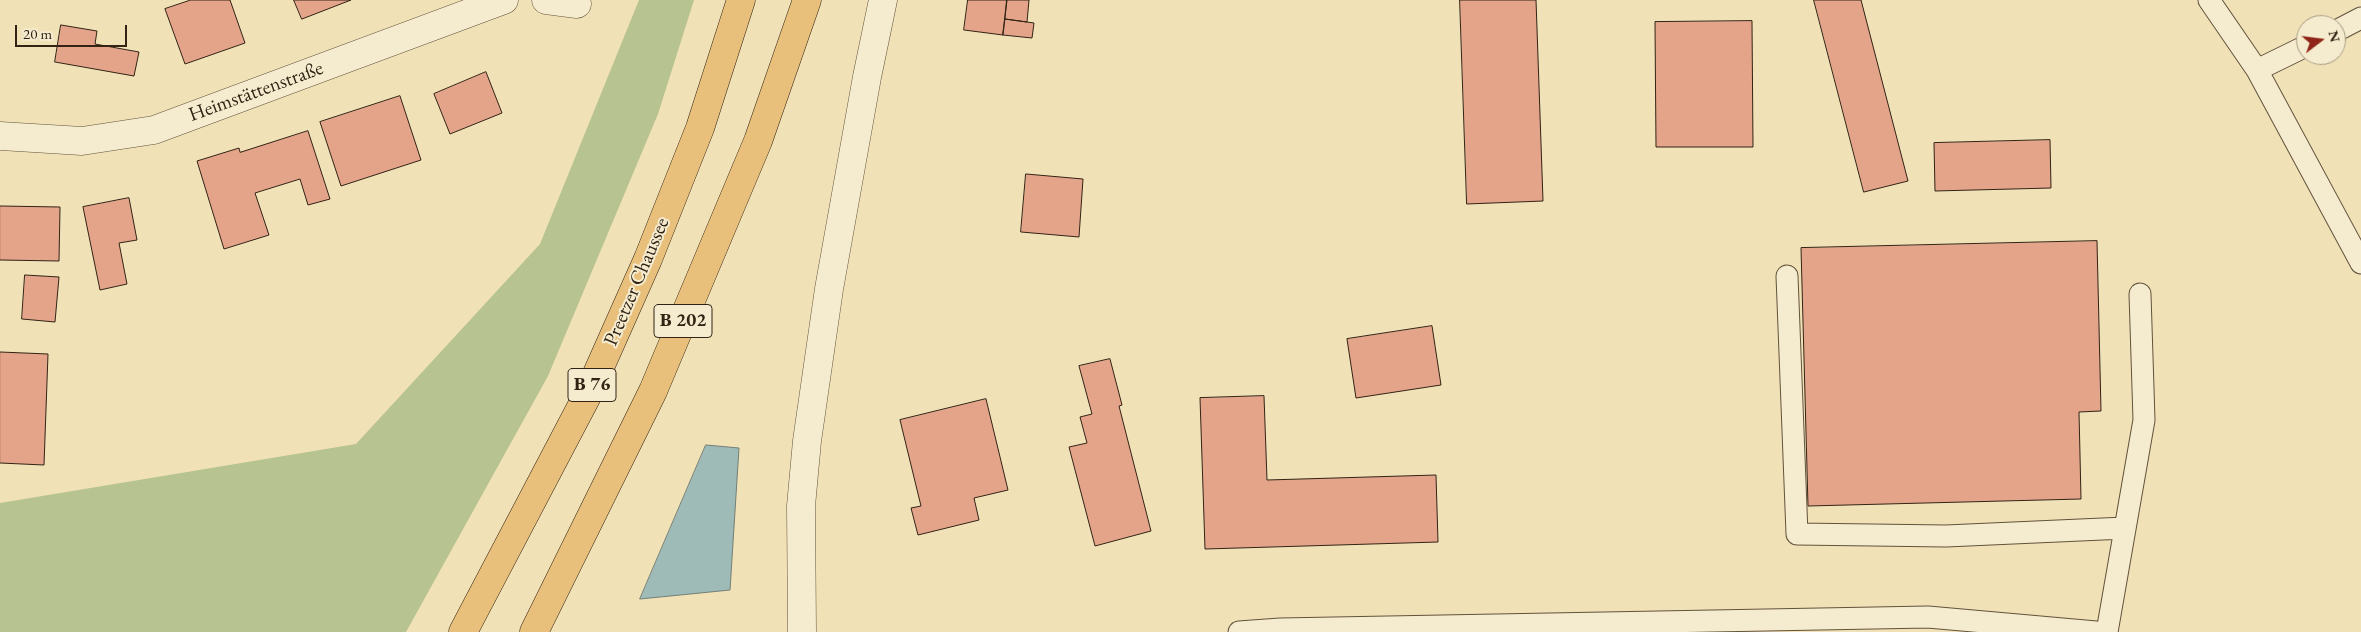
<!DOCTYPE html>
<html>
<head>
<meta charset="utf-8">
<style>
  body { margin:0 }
  #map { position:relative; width:2361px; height:632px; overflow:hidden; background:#f0e1b6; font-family:"EB Garamond",serif }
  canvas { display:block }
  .north { position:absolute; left:2296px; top:15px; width:50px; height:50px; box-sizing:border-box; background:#f5ecd0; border:1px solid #a79c85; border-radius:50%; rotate:75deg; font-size:14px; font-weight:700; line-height:20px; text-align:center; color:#322314 }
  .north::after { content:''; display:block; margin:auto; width:18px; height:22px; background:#8f2418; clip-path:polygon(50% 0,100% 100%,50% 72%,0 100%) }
  .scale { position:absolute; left:15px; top:25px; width:112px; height:22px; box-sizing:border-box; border:2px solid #322314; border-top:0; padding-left:6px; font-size:15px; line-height:18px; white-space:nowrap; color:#322314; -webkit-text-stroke:4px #f5ecd0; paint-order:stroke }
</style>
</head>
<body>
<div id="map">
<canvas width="2361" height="632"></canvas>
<div class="north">N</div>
<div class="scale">20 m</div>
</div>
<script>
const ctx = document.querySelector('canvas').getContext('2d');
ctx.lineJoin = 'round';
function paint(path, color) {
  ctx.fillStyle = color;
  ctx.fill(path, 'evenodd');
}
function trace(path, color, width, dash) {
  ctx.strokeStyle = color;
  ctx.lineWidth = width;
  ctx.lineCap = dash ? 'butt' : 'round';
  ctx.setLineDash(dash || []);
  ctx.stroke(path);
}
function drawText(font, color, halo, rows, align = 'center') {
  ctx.font = font + ' "EB Garamond",serif';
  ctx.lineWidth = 4;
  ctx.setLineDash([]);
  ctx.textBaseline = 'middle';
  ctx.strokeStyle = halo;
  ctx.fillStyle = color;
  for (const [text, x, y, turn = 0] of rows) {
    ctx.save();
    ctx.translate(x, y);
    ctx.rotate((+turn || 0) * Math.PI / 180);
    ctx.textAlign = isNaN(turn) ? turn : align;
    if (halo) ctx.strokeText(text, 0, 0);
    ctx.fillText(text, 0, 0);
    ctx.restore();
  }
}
paint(new Path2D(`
  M 639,0 L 694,0 L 658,114 L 548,376 L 406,632 L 0,632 L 0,503 L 356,444 L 540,244 Z`), '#b7c390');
const water = new Path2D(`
  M 706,445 L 739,448 L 730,590 L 640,599 Z`);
paint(water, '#9ebbb8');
trace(water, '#737e76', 1);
const building = new Path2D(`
  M 191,0 L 230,0 L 245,43 L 185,64 L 165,9 Z
  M 294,0 L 351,0 L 302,19 Z
  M 968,0 L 1007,0 L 1003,35 L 964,30 Z
  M 1007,0 L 1029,0 L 1027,22 L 1005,19 Z
  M 1460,0 L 1536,0 L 1543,201 L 1467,204 Z
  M 1814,0 L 1861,0 L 1908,181 L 1864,192 Z
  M 1005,19 L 1034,23 L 1032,38 L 1003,35 Z
  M 1752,21 L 1753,147 L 1656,147 L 1655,22 Z
  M 61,25 L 97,31 L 95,44 L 139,52 L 134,76 L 55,62 Z
  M 486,72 L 502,113 L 450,134 L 434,94 Z
  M 400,96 L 421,160 L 341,186 L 320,122 Z
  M 308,131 L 330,199 L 308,205 L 300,179 L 255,193 L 269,235 L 224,249 L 197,161 L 239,148 L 240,152 Z
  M 2050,140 L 2051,188 L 1935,191 L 1934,143 Z
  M 1026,174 L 1083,179 L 1079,237 L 1021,232 Z
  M 129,198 L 137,240 L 119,243 L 127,284 L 100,290 L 83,207 Z
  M 0,206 L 60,207 L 59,261 L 0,260 Z
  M 2097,241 L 2101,411 L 2079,412 L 2081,499 L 1808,506 L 1801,248 Z
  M 25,275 L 59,277 L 55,322 L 22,319 Z
  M 1432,326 L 1441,385 L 1356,398 L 1347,339 Z
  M 0,352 L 48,354 L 44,465 L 0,463 Z
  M 1110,359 L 1122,405 L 1119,406 L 1151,531 L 1095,546 L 1069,447 L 1087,443 L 1080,417 L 1092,414 L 1079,366 Z
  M 1264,396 L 1267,480 L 1436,475 L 1438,542 L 1205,549 L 1200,398 Z
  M 986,399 L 1008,490 L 974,498 L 979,520 L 918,535 L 911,508 L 921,506 L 900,420 Z`);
paint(building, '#e4a48a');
trace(building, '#322314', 1);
const lane = new Path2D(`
  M 2209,0 L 2257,70
  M 2336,31 L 2361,18
  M 2306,46 L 2257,70 L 2361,263
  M 1787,276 L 1797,534 L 1946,536 L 2125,528
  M 1239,632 L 1280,629 L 1928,617 L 2096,632
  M 2107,632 L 2144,420 L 2140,294`);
const street = new Path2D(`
  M 546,0 L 577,4
  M 0,136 L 82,141 L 154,130 L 504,0
  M 802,632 L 801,506 L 807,441 L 829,289 L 867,77 L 883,0`);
const highway = new Path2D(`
  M 463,632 L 588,394 L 648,259 L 700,128 L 741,0
  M 534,632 L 653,391 L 758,141 L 807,0`);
trace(lane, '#62523c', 23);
trace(street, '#62523c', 29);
trace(highway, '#322314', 29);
trace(lane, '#f5ecd0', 21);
trace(street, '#f5ecd0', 28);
trace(highway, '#e8c07b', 28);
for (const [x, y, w] of [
  [683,321,58],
  [592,385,48]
]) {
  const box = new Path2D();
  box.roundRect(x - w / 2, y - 16.5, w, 33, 4);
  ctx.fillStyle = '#f5ecd0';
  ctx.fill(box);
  trace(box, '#322314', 1);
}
drawText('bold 19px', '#322314', null, [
  ["B 202",683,321],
  ["B 76",592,385]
]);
drawText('20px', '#322314', '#f5ecd0', [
  ["Heimstättenstraße",256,92,-20],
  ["Preetzer Chaussee",637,282,-67]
]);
</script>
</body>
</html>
